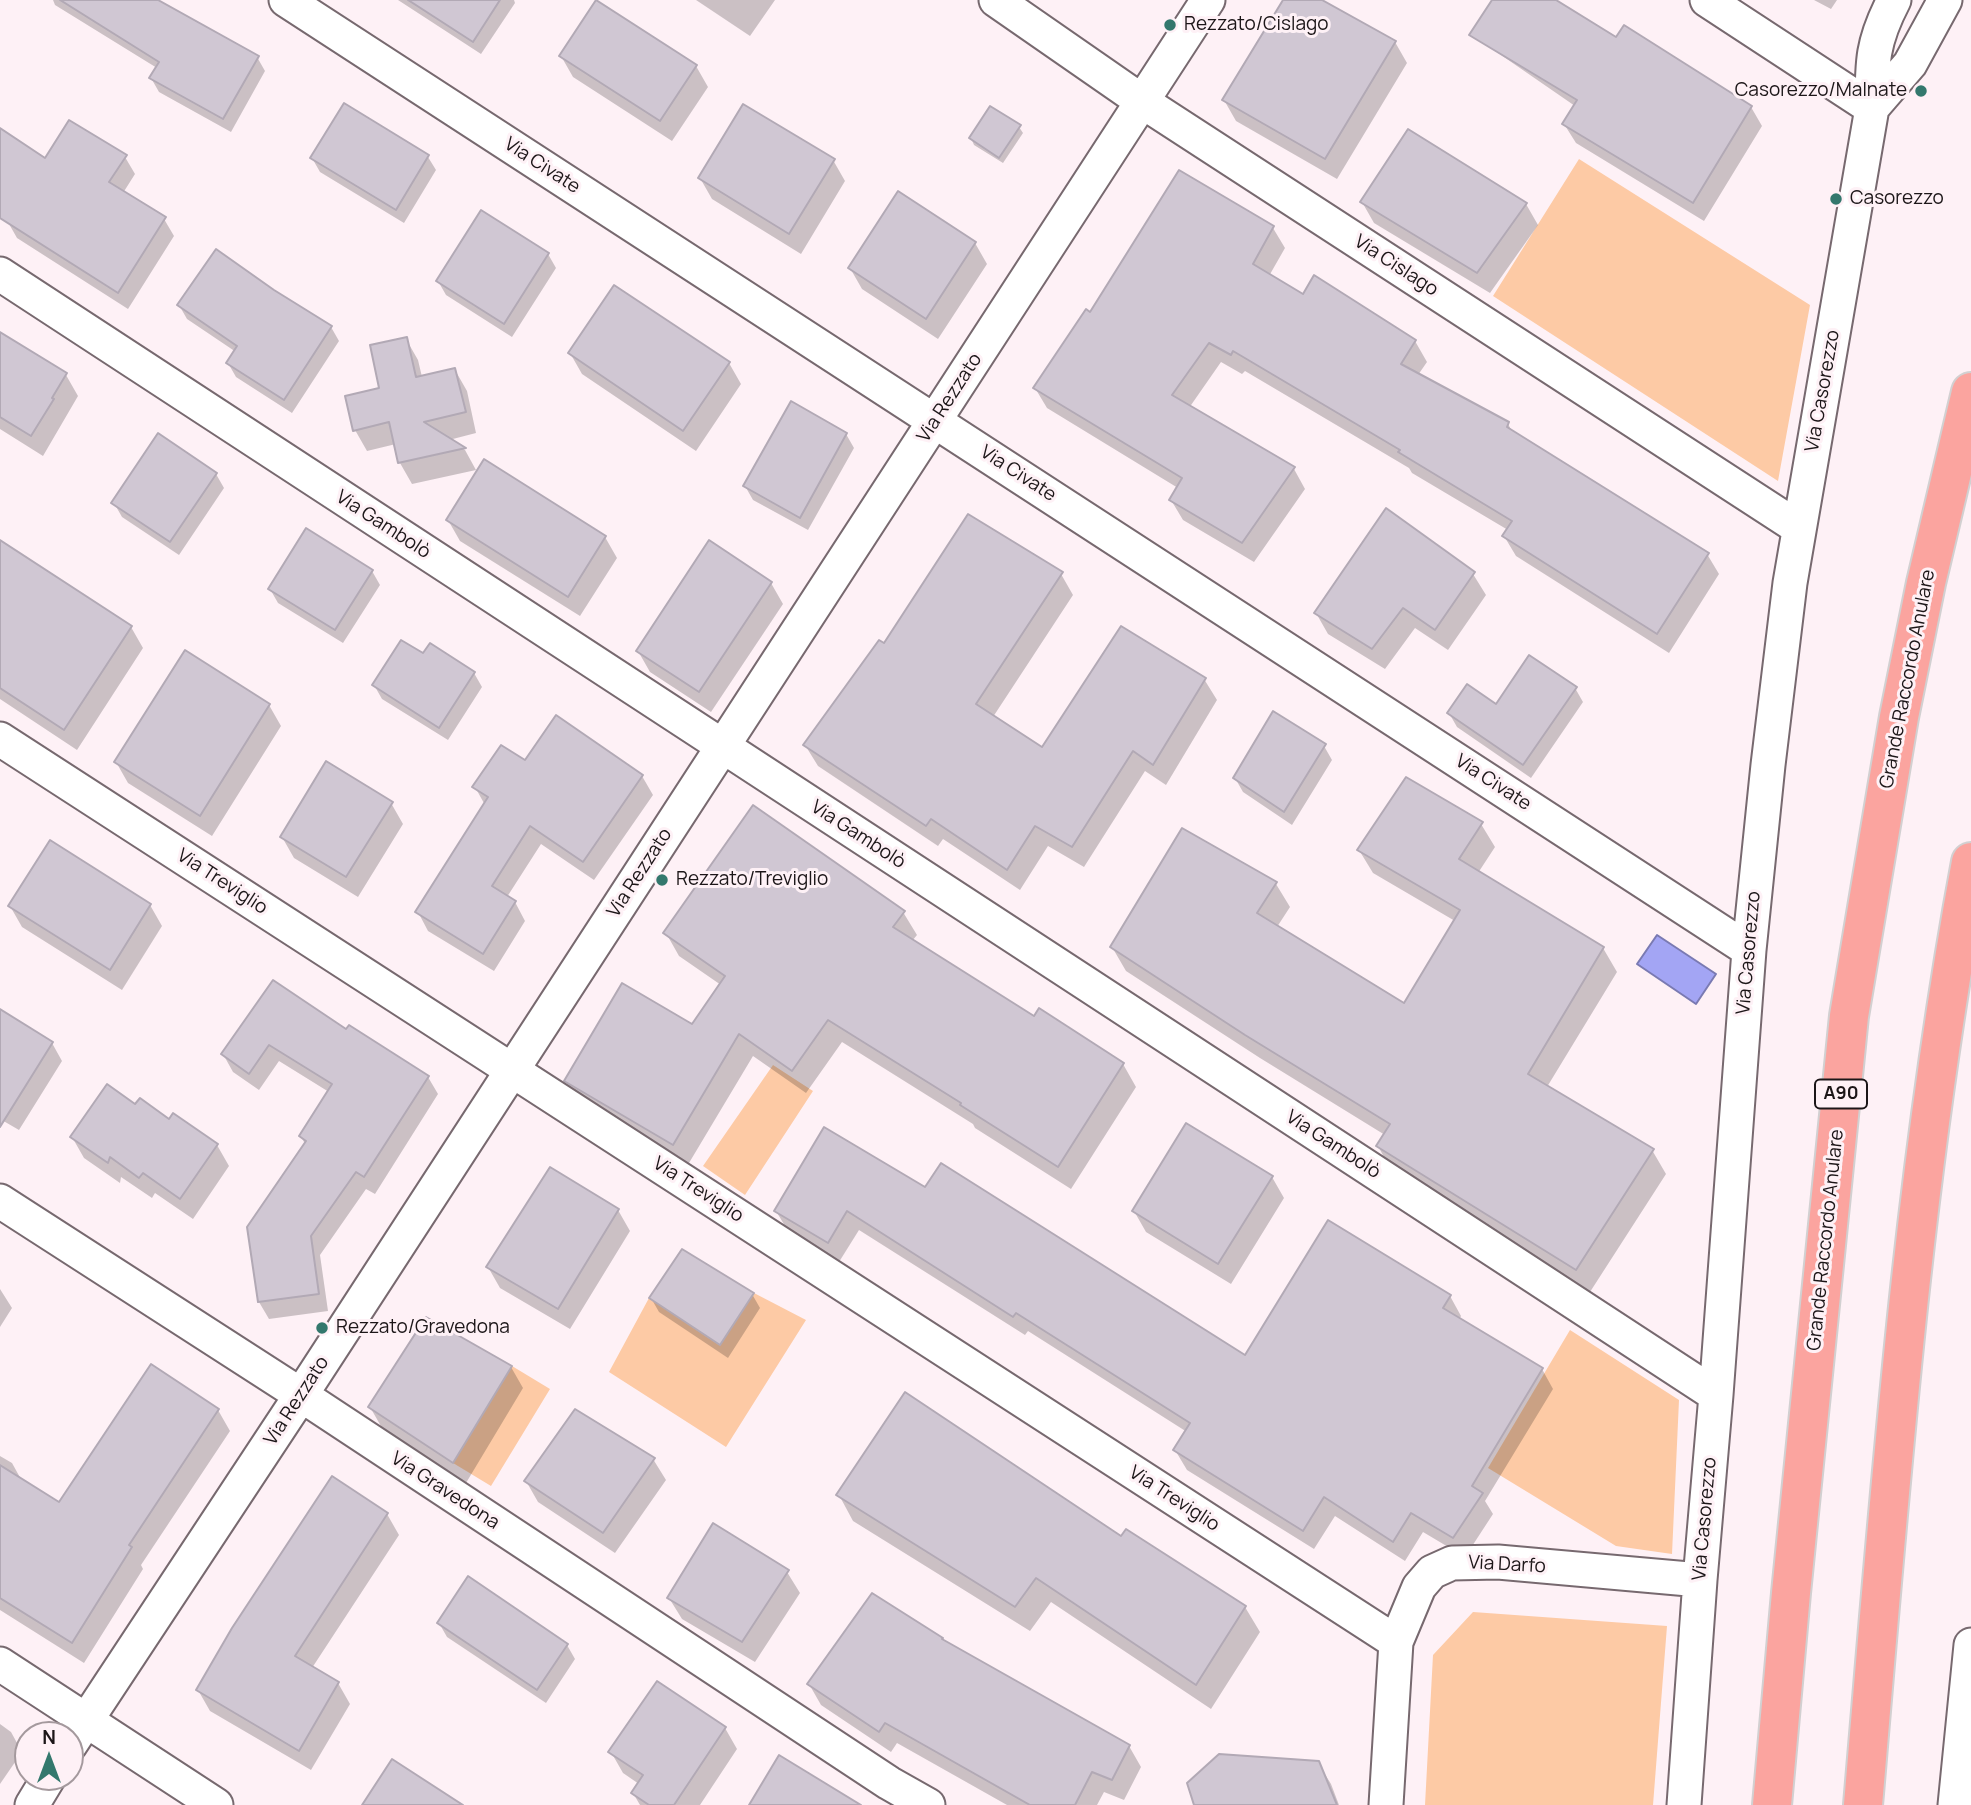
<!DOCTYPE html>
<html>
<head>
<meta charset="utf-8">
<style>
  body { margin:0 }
  #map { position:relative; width:1971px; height:1805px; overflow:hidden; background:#fef1f6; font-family:Manrope,sans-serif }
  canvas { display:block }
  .north { position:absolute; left:14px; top:1721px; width:70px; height:70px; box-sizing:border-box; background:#fef1f6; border:2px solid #a4999d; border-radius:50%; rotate:0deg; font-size:19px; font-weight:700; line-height:28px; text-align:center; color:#1c1618 }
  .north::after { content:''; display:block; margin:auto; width:24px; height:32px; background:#33786d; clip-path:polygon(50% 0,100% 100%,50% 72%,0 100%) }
</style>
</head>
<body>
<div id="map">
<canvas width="1971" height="1805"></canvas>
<div class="north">N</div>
</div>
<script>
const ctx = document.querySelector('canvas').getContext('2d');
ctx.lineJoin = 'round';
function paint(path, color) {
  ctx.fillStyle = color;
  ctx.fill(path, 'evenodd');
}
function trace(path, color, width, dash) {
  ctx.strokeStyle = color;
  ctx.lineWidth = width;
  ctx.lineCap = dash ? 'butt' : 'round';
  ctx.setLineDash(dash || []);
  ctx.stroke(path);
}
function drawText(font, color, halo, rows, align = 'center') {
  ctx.font = font + ' Manrope,sans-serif';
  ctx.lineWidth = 6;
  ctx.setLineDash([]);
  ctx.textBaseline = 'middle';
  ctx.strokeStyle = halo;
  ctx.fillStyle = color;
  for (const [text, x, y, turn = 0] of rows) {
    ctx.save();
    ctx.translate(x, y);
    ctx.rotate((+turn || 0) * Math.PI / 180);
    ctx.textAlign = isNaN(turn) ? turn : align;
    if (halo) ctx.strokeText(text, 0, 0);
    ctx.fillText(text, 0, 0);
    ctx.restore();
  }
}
paint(new Path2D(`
  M 1579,159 L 1810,305 L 1778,481 L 1493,296 Z
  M 773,1065 L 813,1091 L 745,1195 L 703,1166 Z
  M 754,1293 L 806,1320 L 726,1447 L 609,1372 L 649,1298 L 719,1345 Z
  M 1570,1330 L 1679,1400 L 1672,1554 L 1616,1546 L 1488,1468 Z
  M 512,1366 L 550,1389 L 491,1486 L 453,1463 Z
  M 1473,1612 L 1667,1626 L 1653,1805 L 1425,1805 L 1433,1655 Z`), '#fdcaa5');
const water = new Path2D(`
  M 1657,935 L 1716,974 L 1696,1004 L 1637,964 Z`);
paint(water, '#a3a5f4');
trace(water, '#7a7ab2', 2);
paint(new Path2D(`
  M 53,0 L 155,0 L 257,57 L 265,71 L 231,132 L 159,92 L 151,78 L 157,68 L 55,5 Z
  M 398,0 L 514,0 L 515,3 L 481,54 Z
  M 696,0 L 775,0 L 750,36 Z
  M 1285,0 L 1319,0 L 1395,42 L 1407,63 L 1337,179 L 1236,121 L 1224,100 Z
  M 1494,0 L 1553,0 L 1617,39 L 1751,107 L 1762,126 L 1704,221 L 1576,143 L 1564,124 L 1575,106 L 1488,46 Z
  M 1814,0 L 1837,0 L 1831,9 Z
  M 561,56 L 696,66 L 708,87 L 672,141 L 573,77 Z
  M 1019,127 L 1023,133 L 1003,163 L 974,145 L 971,138 Z
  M 0,130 L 46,160 L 125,157 L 135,174 L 123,193 L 164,219 L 174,236 L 128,309 L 17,238 L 0,208 Z
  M 428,157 L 436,170 L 404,223 L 320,172 L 312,158 Z
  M 833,160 L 845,181 L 801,254 L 712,199 L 700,178 Z
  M 1180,172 L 1273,228 L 1285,248 L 1269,276 L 1304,296 L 1415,341 L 1427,362 L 1418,375 L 1508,424 L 1513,433 L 1707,554 L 1719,574 L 1669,653 L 1516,556 L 1504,536 L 1508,530 L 1412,473 L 1409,468 L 1245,371 L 1242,374 L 1221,362 L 1189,408 L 1294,469 L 1305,489 L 1254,562 L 1183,520 L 1171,500 L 1178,488 L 1047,408 L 1035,388 L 1091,314 Z
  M 1362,202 L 1526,204 L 1538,225 L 1490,293 L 1374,223 Z
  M 975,243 L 987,264 L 938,339 L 862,289 L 850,268 Z
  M 548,254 L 556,268 L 512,337 L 446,295 L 438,281 Z
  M 179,305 L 331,327 L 339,341 L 292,413 L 236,377 L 228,363 L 236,352 L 187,319 Z
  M 0,334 L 66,375 L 78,396 L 43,456 L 0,429 Z
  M 406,339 L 418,360 L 422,377 L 455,370 L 467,391 L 476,433 L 449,440 L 465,450 L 476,470 L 412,484 L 400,463 L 396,444 L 367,451 L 355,430 L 382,389 Z
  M 570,353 L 729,363 L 741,384 L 696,451 L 582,374 Z
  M 846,434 L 854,448 L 808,530 L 753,500 L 745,486 Z
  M 216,474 L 224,488 L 179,555 L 122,517 L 114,503 Z
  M 448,520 L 605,537 L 617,558 L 580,616 L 460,541 Z
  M 0,543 L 131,627 L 143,648 L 77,750 L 0,699 Z
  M 372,571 L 380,585 L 343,643 L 278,603 L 270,589 Z
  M 1061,574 L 1073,595 L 993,717 L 1042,749 L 1204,679 L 1217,700 L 1166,785 L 1145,771 L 1084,867 L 1048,846 L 1020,890 L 943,839 L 938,846 L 818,766 L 805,745 L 884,646 Z
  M 1473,574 L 1486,595 L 1448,650 L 1415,628 L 1385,669 L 1328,634 L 1316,613 Z
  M 771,583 L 783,604 L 711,712 L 650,672 L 638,651 Z
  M 474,673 L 482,687 L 448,740 L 382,699 L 374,685 Z
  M 1575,688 L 1583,702 L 1531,778 L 1457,727 L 1449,713 L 1496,706 Z
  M 269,705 L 281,726 L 212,836 L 128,783 L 116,762 Z
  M 1324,746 L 1332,760 L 1292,825 L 1243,792 L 1235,778 Z
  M 642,776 L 653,795 L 594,880 L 541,844 L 507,897 L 515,902 L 525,921 L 494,971 L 428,931 L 418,912 L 485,805 L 475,787 Z
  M 391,803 L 403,824 L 358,897 L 294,858 L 282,837 Z
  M 1481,824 L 1495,847 L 1478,873 L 1603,948 L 1617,972 L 1547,1087 L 1652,1150 L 1666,1174 L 1590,1292 L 1391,1170 L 1378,1146 L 1385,1135 L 1260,1058 L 1126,971 L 1112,947 L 1183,830 L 1276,884 L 1290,907 L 1277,927 L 1404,1005 L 1455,921 L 1373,873 L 1359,850 Z
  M 150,905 L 162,926 L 122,990 L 22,927 L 10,906 Z
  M 903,912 L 917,935 L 912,941 L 1035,1018 L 1123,1064 L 1136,1087 L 1071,1189 L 975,1128 L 973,1124 L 842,1042 L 806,1093 L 753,1056 L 686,1168 L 579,1104 L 566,1081 L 692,1026 L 721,985 L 679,956 L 666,933 Z
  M 274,982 L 347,1032 L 428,1077 L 438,1094 L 375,1194 L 366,1189 L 320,1255 L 328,1311 L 269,1319 L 259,1302 L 305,1144 L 301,1136 L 329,1092 L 279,1061 L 259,1090 L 233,1072 L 223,1054 Z
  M 0,1011 L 52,1043 L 62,1061 L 19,1130 L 0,1119 Z
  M 136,1106 L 217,1145 L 229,1166 L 193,1219 L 155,1193 L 152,1198 L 121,1177 L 120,1183 L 84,1158 L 72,1137 Z
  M 1272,1177 L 1284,1198 L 1231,1284 L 1146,1232 L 1134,1211 Z
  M 926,1190 L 1245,1357 L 1450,1296 L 1461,1316 L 1459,1320 L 1542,1369 L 1553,1389 L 1485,1501 L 1493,1514 L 1465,1557 L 1423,1532 L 1405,1561 L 1335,1516 L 1314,1549 L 1187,1470 L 1175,1450 L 1187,1432 L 1028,1331 L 1025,1335 L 859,1230 L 839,1262 L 788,1231 L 776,1211 Z
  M 618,1210 L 630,1231 L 570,1329 L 500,1288 L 488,1267 Z
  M 0,1289 L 12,1308 L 0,1327 Z
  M 752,1294 L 760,1308 L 728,1358 L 659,1312 L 651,1298 Z
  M 427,1319 L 511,1367 L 523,1388 L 466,1483 L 382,1428 L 370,1407 Z
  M 218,1410 L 230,1431 L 141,1565 L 143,1569 L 84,1663 L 0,1610 L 0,1456 L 12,1463 L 22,1481 L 60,1504 Z
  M 653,1459 L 666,1480 L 615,1553 L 538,1502 L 526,1481 Z
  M 839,1495 L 1121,1538 L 1245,1607 L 1260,1632 L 1211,1709 L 1051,1602 L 1030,1631 L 853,1521 Z
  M 387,1514 L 399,1535 L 312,1668 L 338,1683 L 350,1704 L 311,1770 L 210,1711 L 198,1690 Z
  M 787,1572 L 800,1593 L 755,1662 L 682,1619 L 669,1598 Z
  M 439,1623 L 567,1645 L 575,1659 L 546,1703 L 447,1637 Z
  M 941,1639 L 1129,1746 L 1141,1767 L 1124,1800 L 1104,1792 L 1097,1805 L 1007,1805 L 897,1743 L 891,1752 L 821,1705 L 809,1684 Z
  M 0,1724 L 11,1732 L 22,1752 L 0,1784 Z
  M 725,1728 L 737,1749 L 700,1805 L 640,1805 L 633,1793 L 639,1784 L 623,1773 L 611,1752 Z
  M 1318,1763 L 1331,1784 L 1339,1805 L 1196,1805 Z`), '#0003');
const building = new Path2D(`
  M 60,0 L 158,0 L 259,56 L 223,119 L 149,78 L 159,62 Z
  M 408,0 L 500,0 L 473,42 Z
  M 596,0 L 697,65 L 660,121 L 559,56 Z
  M 1283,0 L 1322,0 L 1396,41 L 1325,159 L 1222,100 Z
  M 1492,0 L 1556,0 L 1616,37 L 1624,25 L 1752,106 L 1693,203 L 1562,124 L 1577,100 L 1469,35 Z
  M 344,103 L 429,155 L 396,210 L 310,158 Z
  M 743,104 L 835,159 L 789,234 L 698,178 Z
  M 990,106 L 1021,125 L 999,158 L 969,138 Z
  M 69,120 L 127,155 L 109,182 L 166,217 L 118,293 L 0,218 L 0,128 L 45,158 Z
  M 1408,129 L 1527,203 L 1477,273 L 1360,202 Z
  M 1179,170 L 1274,226 L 1253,264 L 1303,294 L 1314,275 L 1416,340 L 1401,364 L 1509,422 L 1507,427 L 1709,553 L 1657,634 L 1502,536 L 1512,521 L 1398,452 L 1400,450 L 1233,351 L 1231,355 L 1209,343 L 1172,395 L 1295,467 L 1242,543 L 1169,500 L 1182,478 L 1033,388 L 1086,309 L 1090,312 Z
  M 898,191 L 976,242 L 926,319 L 848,268 Z
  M 481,210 L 549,253 L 504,324 L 436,281 Z
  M 216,249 L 274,290 L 332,326 L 284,400 L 226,363 L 237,346 L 177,305 Z
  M 614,285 L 730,362 L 683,431 L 568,353 Z
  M 0,332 L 67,373 L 52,398 L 54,399 L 31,436 L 0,417 Z
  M 407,337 L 416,377 L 455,368 L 466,412 L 424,422 L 466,448 L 398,463 L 389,422 L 353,431 L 345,396 L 379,388 L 370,345 Z
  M 791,401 L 847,433 L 800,518 L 743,486 Z
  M 158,433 L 217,473 L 170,542 L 111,503 Z
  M 484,459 L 606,536 L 568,597 L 446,520 Z
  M 1386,508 L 1475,572 L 1435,630 L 1403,608 L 1372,649 L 1314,613 Z
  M 968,514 L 1063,572 L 976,704 L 1042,747 L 1121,626 L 1206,678 L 1153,765 L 1133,751 L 1072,847 L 1035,826 L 1007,870 L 931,819 L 926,826 L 803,745 L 879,640 L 884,643 Z
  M 306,528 L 373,570 L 335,630 L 268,589 Z
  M 0,540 L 132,626 L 64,730 L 0,688 Z
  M 709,540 L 772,582 L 699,692 L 636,651 Z
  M 401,640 L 423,653 L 430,643 L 475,672 L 439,728 L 372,685 Z
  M 185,650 L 270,704 L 200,816 L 114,762 Z
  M 1529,655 L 1577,687 L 1523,765 L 1447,713 L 1467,684 L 1496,704 Z
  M 1273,711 L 1326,744 L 1284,812 L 1233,778 Z
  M 556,715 L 643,775 L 583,862 L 530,826 L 492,886 L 516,901 L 483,954 L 415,912 L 488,797 L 472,787 L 501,745 L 525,760 Z
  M 326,761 L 393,802 L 346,877 L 280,837 Z
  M 1406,777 L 1483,822 L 1459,859 L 1604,947 L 1528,1074 L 1654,1149 L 1576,1270 L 1376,1146 L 1390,1124 L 1245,1035 L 1110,947 L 1182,828 L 1277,882 L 1257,913 L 1404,1003 L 1460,910 L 1357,850 Z
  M 753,805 L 905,911 L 893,927 L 1034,1016 L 1039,1008 L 1124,1063 L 1058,1167 L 960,1105 L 961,1103 L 828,1020 L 792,1071 L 739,1034 L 673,1145 L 564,1081 L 622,983 L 692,1024 L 725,976 L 663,933 Z
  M 50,840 L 151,904 L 110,970 L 8,906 Z
  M 273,980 L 346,1029 L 349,1025 L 429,1076 L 364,1177 L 356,1172 L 311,1236 L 319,1294 L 258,1302 L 247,1227 L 306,1141 L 299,1136 L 332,1084 L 269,1045 L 249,1074 L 221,1054 Z
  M 0,1009 L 53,1042 L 0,1127 Z
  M 107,1084 L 135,1104 L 140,1098 L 169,1119 L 173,1113 L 218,1144 L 180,1199 L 143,1173 L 139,1178 L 110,1157 L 108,1163 L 70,1137 Z
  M 1186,1123 L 1273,1176 L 1218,1264 L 1132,1211 Z
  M 824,1127 L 925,1187 L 941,1163 L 1245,1355 L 1328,1220 L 1451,1295 L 1443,1308 L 1543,1368 L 1472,1486 L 1483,1493 L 1453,1538 L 1411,1513 L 1393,1542 L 1324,1497 L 1303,1531 L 1173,1450 L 1190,1423 L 1016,1313 L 1013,1317 L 847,1211 L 828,1243 L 774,1211 Z
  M 550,1167 L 619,1209 L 558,1309 L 486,1267 Z
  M 682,1249 L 754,1293 L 720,1345 L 649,1298 Z
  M 426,1317 L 512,1366 L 453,1463 L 368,1407 Z
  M 151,1364 L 219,1409 L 129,1545 L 132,1547 L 72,1643 L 0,1598 L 0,1465 L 59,1502 Z
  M 905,1392 L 1121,1536 L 1126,1529 L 1246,1606 L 1196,1685 L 1036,1578 L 1015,1607 L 836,1495 Z
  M 575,1409 L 655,1458 L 603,1533 L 524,1481 Z
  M 332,1476 L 388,1513 L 295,1656 L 339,1682 L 299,1751 L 196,1690 L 232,1628 Z
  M 713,1523 L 789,1570 L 742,1642 L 667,1598 Z
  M 468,1576 L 568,1644 L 537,1690 L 437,1623 Z
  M 872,1593 L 943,1638 L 942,1639 L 1130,1745 L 1112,1780 L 1092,1772 L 1075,1805 L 1030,1805 L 885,1723 L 879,1732 L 807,1684 Z
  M 657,1681 L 726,1727 L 674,1805 L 649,1805 L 631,1793 L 643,1775 L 608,1752 Z
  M 1219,1754 L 1319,1761 L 1337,1805 L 1194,1805 L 1187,1783 Z
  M 779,1755 L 861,1805 L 749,1805 Z
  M 392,1759 L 463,1805 L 362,1805 Z`);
paint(building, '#d0c7d3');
trace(building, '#b2a9b5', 2);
const minor = new Path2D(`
  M 286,0 L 1749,950
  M 996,0 L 1143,102 L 1799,528
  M 1707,0 L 1872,108
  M 1872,108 L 1910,64 L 1945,0
  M 0,274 L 1716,1395
  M 0,739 L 1396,1642
  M 0,1201 L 301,1395 L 889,1783 L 928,1805
  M 0,1664 L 216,1805
  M 70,1745 L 301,1395 L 1208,0
  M 32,1805 L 49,1777
  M 1386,1805 L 1396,1642 L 1419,1587 L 1432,1572 L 1452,1563 L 1498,1562 L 1700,1580
  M 1684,1805 L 1700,1580 L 1716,1395 L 1749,950 L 1768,765 L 1790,583 L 1872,108 C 1872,62 1872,42 1894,0
  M 1955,1805 L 1971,1645`);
const motorway = new Path2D(`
  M 1772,1805 L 1791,1593 L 1849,1016 L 1899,717 L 1926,583 L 1971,392
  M 1863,1805 C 1890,1490 1913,1173 1971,862`);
trace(minor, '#77696f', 37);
trace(motorway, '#d2d0d1', 42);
trace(minor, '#fff', 33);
trace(motorway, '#fba49f', 38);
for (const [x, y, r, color] of [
  [1170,25,7,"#33786d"],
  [1921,91,7,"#33786d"],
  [1836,199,7,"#33786d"],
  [662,880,7,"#33786d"],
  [322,1328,7,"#33786d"]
]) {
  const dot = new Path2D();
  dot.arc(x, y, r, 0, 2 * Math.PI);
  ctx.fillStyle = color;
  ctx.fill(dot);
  trace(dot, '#fef1f6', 2.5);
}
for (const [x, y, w] of [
  [1841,1094,52]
]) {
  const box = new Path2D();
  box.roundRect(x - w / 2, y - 14.5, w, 29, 5);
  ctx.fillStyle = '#fef1f6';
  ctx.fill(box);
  trace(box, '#1c1618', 2);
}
drawText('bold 18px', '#1c1618', null, [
  ["A90",1841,1094]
]);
drawText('19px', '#1c1618', '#fef1f6', [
  ["Rezzato/Cislago",1184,25],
  ["Casorezzo/Malnate",1907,91,"right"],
  ["Casorezzo",1850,199],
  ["Rezzato/Treviglio",676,880],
  ["Rezzato/Gravedona",336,1328]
], 'left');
drawText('19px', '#1c1618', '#fef1f6', [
  ["Via Civate",542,166,33],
  ["Via Cislago",1396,266,33],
  ["Via Casorezzo",1823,391,-80],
  ["Via Rezzato",950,398,-57],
  ["Via Civate",1018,474,33],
  ["Via Gambolò",383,525,33],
  ["Grande Raccordo Anulare",1908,679,-79],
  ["Via Civate",1493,783,33],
  ["Via Gambolò",858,835,33],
  ["Via Rezzato",640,873,-57],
  ["Via Treviglio",222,882,33],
  ["Via Casorezzo",1749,953,-85],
  ["Via Gambolò",1333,1145,33],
  ["Via Treviglio",698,1190,33],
  ["Grande Raccordo Anulare",1826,1240,-84],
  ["Via Rezzato",297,1401,-57],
  ["Via Gravedona",445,1491,33],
  ["Via Treviglio",1174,1499,33],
  ["Via Casorezzo",1705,1519,-85],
  ["Via Darfo",1507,1565,3]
]);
</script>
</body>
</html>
